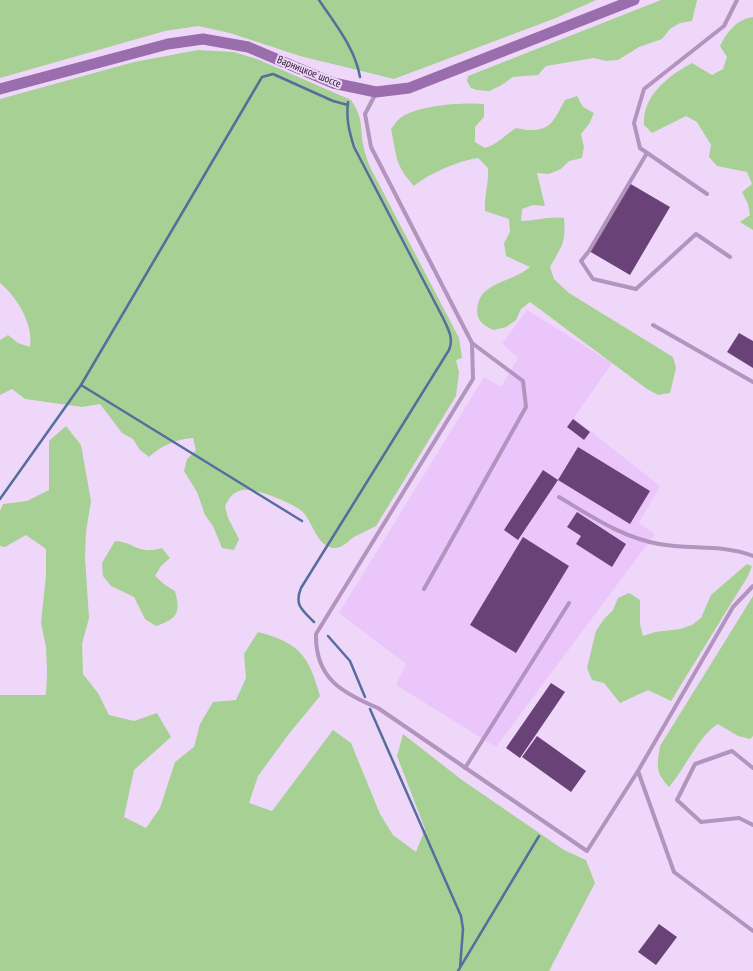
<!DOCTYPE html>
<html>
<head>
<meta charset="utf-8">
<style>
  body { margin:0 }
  canvas { display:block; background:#efd7fa }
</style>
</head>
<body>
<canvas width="753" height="971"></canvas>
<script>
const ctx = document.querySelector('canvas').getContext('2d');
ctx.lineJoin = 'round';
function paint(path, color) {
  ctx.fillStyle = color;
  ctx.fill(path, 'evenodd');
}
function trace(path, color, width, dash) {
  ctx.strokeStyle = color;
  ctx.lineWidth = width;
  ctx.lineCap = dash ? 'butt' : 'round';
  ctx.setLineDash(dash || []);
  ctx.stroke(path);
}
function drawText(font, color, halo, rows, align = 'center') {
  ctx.font = font + ' "PT Sans Narrow",sans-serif';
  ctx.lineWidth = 4;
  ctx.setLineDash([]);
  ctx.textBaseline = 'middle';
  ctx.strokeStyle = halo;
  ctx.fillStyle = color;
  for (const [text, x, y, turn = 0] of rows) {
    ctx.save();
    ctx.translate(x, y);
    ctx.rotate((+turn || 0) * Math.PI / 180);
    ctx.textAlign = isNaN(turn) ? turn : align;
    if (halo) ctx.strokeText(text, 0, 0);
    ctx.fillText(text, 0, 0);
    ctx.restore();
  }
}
paint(new Path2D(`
  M 527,310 L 612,363 L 574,418 L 660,486 L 639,523 L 655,534 L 496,747 L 396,685 L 406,664 L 339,613 L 484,377 L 501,387 L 518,358 L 502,344 Z`), '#ebc6fa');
paint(new Path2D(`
  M 0,0 L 596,0 L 556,18 L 394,79 L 300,56 L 230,33 L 198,26 L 165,31 L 0,78 Z
  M 661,0 L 697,0 L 692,21 L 680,23 L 670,29 L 662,39 L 639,47 L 618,60 L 606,61 L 594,58 L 546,66 L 538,75 L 513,77 L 500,86 L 489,91 L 477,90 L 471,88 L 467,81 L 468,76 Z
  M 753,17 L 753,230 L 740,222 L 750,215 L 748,204 L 742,192 L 752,184 L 747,172 L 717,166 L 709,157 L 711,145 L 697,122 L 686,116 L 652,133 L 644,125 C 642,96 668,76 692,63 L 712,75 L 723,69 L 727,57 L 720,46 C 727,32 737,19 753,17 Z
  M 198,50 L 234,52 L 257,59 L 351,100 C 363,118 360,124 363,144 C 364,151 367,158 369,165 L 459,338 L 462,358 L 456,360 L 459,372 L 456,396 L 376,526 C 369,530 361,533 354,537 C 348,541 342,549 333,548 C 316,545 313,522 302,511 C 293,503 254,487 242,490 C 233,492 229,498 225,506 L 228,518 L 239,539 L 234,550 L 222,548 L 213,526 L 205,515 L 197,492 L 184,471 L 187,459 L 196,450 L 193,438 C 176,439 161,446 149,457 L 140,450 L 133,439 L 122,433 L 100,404 L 82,407 L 25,399 L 12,389 L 0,395 L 0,340 L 8,335 L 18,343 L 30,347 C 34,325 17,297 0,283 L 0,99 L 134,62 Z
  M 577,96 L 583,107 L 594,113 L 589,124 L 581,134 L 584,147 L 582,158 L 569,161 L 561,169 L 549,174 L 537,173 L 545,206 L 533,205 L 522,209 L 521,221 C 536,221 549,216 564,218 C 566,243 562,246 550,267 L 554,279 L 569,293 L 673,357 L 676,368 L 670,393 L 658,395 L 647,389 L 530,302 L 521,309 L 516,320 L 506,327 L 494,330 C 486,327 477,322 477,311 C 478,281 510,284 530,267 L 506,256 L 504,243 L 510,232 L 509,219 L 485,211 C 484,195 489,183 488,168 L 478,158 C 458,161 430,173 414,186 C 394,164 397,156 391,129 C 394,126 396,121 399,119 C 416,105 463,102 484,104 L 484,117 L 475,127 L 475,142 L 485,148 C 498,144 505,135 516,128 C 527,131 544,132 552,122 C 557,116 561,107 565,100 Z
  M 66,426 L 81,445 L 91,501 L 86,532 L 85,557 L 89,618 L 82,644 L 83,674 L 98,693 L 109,715 L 134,721 L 157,713 L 171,737 L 134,770 L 124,817 L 146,828 L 160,808 L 175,762 L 194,747 L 200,724 L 213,702 L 236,700 L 246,678 L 244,654 L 258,632 C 300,643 309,656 320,696 L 288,735 L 258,776 L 249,803 L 272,811 L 333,730 L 351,743 L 380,814 L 393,835 L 416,852 L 425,829 L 397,756 L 403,734 L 462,780 L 564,850 L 586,860 L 595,883 L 549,971 L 0,971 L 0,695 L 46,695 L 47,671 L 46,647 L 41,623 L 46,575 L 46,549 L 26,535 L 5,547 L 0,546 L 0,511 L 3,504 L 27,501 L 49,490 L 49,441 Z
  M 115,541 C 137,543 137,555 162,548 L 170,558 L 161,566 L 155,576 L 165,585 L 175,591 C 181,613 177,619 156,626 L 145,619 L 134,597 L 111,586 L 103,576 L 102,563 Z
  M 747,564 L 752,566 L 748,576 L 671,701 L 648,690 L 620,703 L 604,683 L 592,680 L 587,668 L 596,631 L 604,619 L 613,610 L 618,598 L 629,593 L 640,600 L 640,624 L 643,636 L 655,632 L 680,629 L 692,625 L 701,618 L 711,595 Z
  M 753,596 L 753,736 L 750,739 L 738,736 L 718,724 C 699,735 685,769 669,787 C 655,772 657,766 660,746 Z`), '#a7d194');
trace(new Path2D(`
  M 319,0 C 335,24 355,48 360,77
  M 81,385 L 302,521
  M 0,499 L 81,385 L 262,77 L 273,74 L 333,101 L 348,105
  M 314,622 C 302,610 294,605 301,588 L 449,350 C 454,338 448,329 443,318 L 354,147 C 349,131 346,119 348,102
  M 328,636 L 350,661 L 365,697
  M 370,709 L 461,916 L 463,929 L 460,968
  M 458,971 L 539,836`), '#566e9c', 2.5);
paint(new Path2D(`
  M 629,183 L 670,207 L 630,275 L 589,251 Z
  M 739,333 L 753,341 L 753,368 L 727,352 Z
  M 573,419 L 590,432 L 584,440 L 567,427 Z
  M 578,447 L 650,491 L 630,524 L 558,480 L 518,540 L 504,530 L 543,470 L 558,480 Z
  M 577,512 L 626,544 L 612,567 L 576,544 L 581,536 L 567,527 Z
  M 523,537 L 569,566 L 516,653 L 470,625 Z
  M 551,683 L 565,692 L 520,758 L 506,748 Z
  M 537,736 L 586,771 L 571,792 L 522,757 Z
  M 659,924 L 677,937 L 656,965 L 638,952 Z`), '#694378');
trace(new Path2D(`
  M 376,93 L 365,114 L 371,147 L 472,343 L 473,379 L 316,634 C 315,678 342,693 378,708 L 587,851 L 638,771 L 674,872 L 753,931
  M 647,153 L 589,251 L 581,261 L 593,279 L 636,289 L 696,234 L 730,257
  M 707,194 L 640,148 L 634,123 L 644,89 L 724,26 L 737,0
  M 653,325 L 753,382
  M 559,497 C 591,516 621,537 659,544 C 690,550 723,544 753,556
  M 424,589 L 526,407 L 523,381 L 472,343
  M 465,768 L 569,603
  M 753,768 L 732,751 L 695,764 L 677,800 L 701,822 L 739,818 L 753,825
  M 638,771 L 733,607 L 753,586`), '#b294bf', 4);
trace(new Path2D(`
  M 0,89 L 168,44 L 203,39 L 248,47 L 333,83 L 376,92 L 409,88 L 634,0`), '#9a6dac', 11);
drawText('11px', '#28192e', '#efd7fa', [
  ["Варницкое шоссе",309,72,22]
]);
</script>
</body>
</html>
